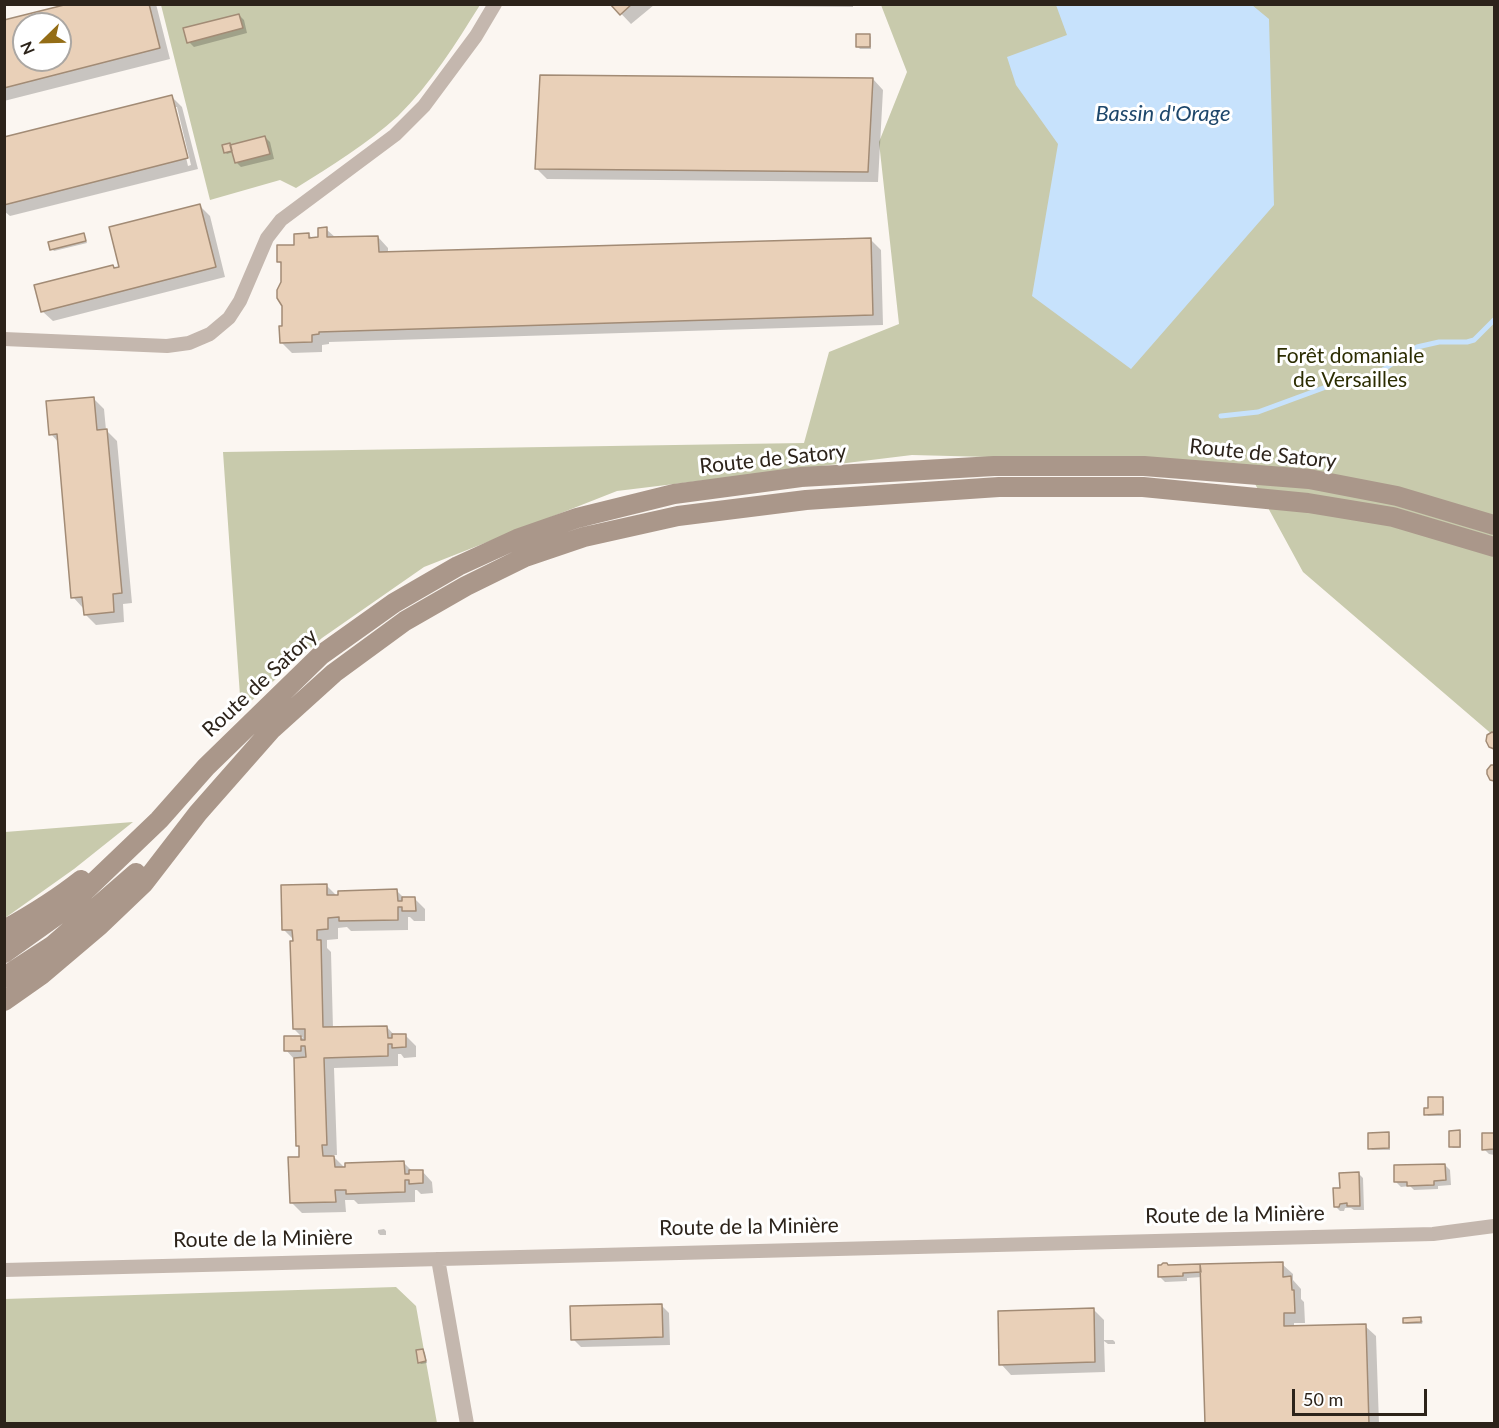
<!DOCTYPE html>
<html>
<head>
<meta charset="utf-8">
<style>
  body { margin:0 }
  #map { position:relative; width:1499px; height:1428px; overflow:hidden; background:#fbf6f1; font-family:Lato,sans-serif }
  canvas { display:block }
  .frame { position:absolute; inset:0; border:6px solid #2c231a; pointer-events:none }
  .north { position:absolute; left:12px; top:12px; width:60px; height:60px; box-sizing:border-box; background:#fff; border:2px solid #aba7a3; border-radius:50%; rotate:247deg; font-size:16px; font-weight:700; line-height:24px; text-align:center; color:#2c231a }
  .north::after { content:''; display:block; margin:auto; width:21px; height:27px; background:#946d16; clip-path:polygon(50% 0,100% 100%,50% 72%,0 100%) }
  .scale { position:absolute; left:1292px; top:1389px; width:135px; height:27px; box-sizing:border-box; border:3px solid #2c231a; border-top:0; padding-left:8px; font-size:18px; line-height:21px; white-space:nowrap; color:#2c231a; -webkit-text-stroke:4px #fff; paint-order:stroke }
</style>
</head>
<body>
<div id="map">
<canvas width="1499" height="1428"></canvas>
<div class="frame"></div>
<div class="north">N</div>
<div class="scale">50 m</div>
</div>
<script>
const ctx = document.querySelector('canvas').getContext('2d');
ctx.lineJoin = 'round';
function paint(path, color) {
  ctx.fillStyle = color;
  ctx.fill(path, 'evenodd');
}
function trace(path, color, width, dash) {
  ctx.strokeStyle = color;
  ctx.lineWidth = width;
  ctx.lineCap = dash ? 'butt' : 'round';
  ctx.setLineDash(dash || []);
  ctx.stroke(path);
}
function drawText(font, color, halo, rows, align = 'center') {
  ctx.font = font + ' Lato,sans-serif';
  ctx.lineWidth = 6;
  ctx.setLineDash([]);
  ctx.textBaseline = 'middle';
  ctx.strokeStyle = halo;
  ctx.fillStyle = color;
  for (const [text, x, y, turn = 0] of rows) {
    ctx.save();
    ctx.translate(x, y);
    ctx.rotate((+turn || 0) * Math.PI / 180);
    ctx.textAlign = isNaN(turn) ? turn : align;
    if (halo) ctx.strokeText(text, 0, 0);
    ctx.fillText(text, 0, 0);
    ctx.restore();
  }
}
paint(new Path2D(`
  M 161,5 L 480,5 C 456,43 431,84 398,116 C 367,144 331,166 296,188 L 280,180 L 210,200 Z
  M 881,5 L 1494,5 L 1494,736 L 1303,572 L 1248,471 L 1067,459 L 912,455 L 617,491 L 424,567 L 322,638 L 241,710 L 223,452 L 804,443 L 829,352 L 899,324 L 879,142 L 907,72 Z
  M 133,822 L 74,869 L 5,918 L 5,832 Z
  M 396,1287 L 416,1306 L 437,1423 L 5,1423 L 4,1299 Z`), '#c8caac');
paint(new Path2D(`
  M 1056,5 L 1252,5 L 1269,19 L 1274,205 L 1131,369 L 1032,296 L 1058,144 L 1016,85 L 1007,57 L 1067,35 Z`), '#c7e2fc');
paint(new Path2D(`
  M 74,4 L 156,4 L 170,59 L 4,101 L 4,22 ZM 24,24 L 60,24 L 60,60 L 24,60 Z
  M 612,4 L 853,4 L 853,7 L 654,5 L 631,24 Z
  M 239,15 L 244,20 L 247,33 L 194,47 L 189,42 Z
  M 869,35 L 871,37 L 871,49 L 860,49 L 858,47 Z
  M 873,79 L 883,90 L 878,182 L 547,179 L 537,169 Z
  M 172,97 L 182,107 L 198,169 L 10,216 L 4,211 L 4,139 ZM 174,107 L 177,107 L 191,165 L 188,166 Z
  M 265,137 L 270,142 L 274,159 L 241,167 L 236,162 L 233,152 L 227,154 L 225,152 L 231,146 Z
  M 199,205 L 210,216 L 225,277 L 53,321 L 42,311 L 113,266 L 116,269 L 121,268 Z
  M 326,229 L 336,238 L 378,237 L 388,248 L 388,254 L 871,240 L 881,250 L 883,325 L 329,342 L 329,344 L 322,345 L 322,352 L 292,353 L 281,342 L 284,327 L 283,283 L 282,265 L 279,262 L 309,235 L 313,239 L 320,239 Z
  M 84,235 L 87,243 L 54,251 L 52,249 Z
  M 93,398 L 104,409 L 106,430 L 117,441 L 132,603 L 123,604 L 124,622 L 96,625 L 85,614 L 83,608 L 73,597 L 59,443 L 51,434 Z
  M 326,885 L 337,896 L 397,891 L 405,899 L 415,899 L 425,909 L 425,921 L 414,921 L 410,917 L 408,917 L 408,930 L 351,931 L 347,927 L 338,928 L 338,939 L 327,940 L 327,948 L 331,952 L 333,1029 L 387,1027 L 395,1036 L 405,1035 L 416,1046 L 416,1057 L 404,1058 L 401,1054 L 398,1054 L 398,1066 L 334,1068 L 337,1155 L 332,1155 L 347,1170 L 404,1163 L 412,1171 L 422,1171 L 432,1182 L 433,1193 L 421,1194 L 417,1190 L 415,1190 L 415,1202 L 358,1204 L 354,1200 L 345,1200 L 346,1212 L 302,1213 L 291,1202 L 300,1158 L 300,1148 L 297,1146 L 295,1060 L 286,1050 L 286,1038 L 303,1038 L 294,1029 L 294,940 L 284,930 Z
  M 1442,1099 L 1444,1101 L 1444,1116 L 1428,1116 L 1426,1114 Z
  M 1459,1132 L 1461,1134 L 1461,1148 L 1453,1148 L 1451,1146 Z
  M 1388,1134 L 1390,1136 L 1390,1150 L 1372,1150 L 1370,1148 Z
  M 1483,1135 L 1494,1135 L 1494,1155 L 1489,1154 L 1484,1149 Z
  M 1445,1165 L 1450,1170 L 1451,1185 L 1438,1186 L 1438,1189 L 1414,1190 L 1410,1186 L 1401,1187 L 1396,1182 Z
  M 1358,1173 L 1363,1178 L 1364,1210 L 1354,1210 L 1351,1208 L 1345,1208 L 1344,1211 L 1340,1211 L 1335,1206 L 1341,1189 Z
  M 384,1229 L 386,1231 L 386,1235 L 380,1235 L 378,1233 L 378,1230 Z
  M 1282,1264 L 1293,1274 L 1293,1280 L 1301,1289 L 1301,1299 L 1304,1302 L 1305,1323 L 1294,1323 L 1294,1328 L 1365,1326 L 1376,1336 L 1379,1424 L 1207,1424 L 1202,1277 L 1187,1278 L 1187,1281 L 1165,1282 L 1160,1277 L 1168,1266 Z
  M 661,1305 L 669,1313 L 670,1345 L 581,1347 L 573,1339 Z
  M 1093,1309 L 1104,1320 L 1104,1340 L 1113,1340 L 1115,1342 L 1115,1344 L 1108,1344 L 1104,1341 L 1105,1372 L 1011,1375 L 1001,1364 Z
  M 1420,1319 L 1423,1321 L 1422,1324 L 1406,1324 L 1404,1322 Z
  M 423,1351 L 425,1353 L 427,1363 L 421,1364 L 419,1362 Z`), '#0003');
trace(new Path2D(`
  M 1221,416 L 1258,412 L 1345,380 C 1355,379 1355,383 1362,384 L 1417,347 L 1439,342 L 1467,342 L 1474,340 L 1494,320`), '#c7e2fc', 5);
const building = new Path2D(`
  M 68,4 L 149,4 L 160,48 L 4,88 L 4,20 ZM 24,24 L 60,24 L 60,60 L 24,60 Z
  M 610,4 L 632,4 L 620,15 Z
  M 239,14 L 243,28 L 187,43 L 183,28 Z
  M 856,34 L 870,34 L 870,47 L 856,47 Z
  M 540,75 L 873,78 L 868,172 L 535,169 Z
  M 172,95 L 188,158 L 4,205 L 4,137 Z
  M 265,136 L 270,154 L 235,163 L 230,145 Z
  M 230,143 L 232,151 L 224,153 L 222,145 Z
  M 200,204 L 216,267 L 41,312 L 34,285 L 113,265 L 114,268 L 119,267 L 109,227 Z
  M 327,227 L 327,237 L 378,236 L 379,252 L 871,238 L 873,315 L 319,332 L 319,334 L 312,335 L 312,342 L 280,343 L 279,326 L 282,326 L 282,306 L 277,298 L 277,290 L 281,282 L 281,262 L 277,262 L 277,245 L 294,245 L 294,234 L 309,233 L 309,238 L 318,237 L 318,228 Z
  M 84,233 L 86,241 L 50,250 L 48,242 Z
  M 94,397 L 97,430 L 107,429 L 122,593 L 113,594 L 114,612 L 84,615 L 82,597 L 71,598 L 57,434 L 49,435 L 46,401 Z
  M 1492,732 L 1494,733 L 1494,749 L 1489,747 L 1486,741 L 1487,735 Z
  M 1491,765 L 1494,765 L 1494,781 L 1490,780 L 1487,774 L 1487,770 Z
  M 327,884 L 327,895 L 338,895 L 338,891 L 397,889 L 398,901 L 402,901 L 402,897 L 415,897 L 416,911 L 402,911 L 402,907 L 398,907 L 398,920 L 339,921 L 339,917 L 328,918 L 328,929 L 317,930 L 317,940 L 321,940 L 323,1027 L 387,1026 L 388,1038 L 392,1038 L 392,1034 L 406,1034 L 406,1047 L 392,1048 L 392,1044 L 388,1044 L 388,1056 L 324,1058 L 327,1145 L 322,1145 L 323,1156 L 334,1156 L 335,1167 L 345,1167 L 345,1163 L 404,1161 L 405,1174 L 409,1174 L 409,1170 L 423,1170 L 423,1183 L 409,1184 L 409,1180 L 405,1180 L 405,1192 L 346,1194 L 346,1190 L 335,1190 L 336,1202 L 290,1203 L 288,1157 L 299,1157 L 299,1146 L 296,1146 L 294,1058 L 306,1057 L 305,1046 L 301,1046 L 301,1051 L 284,1051 L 284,1036 L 301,1036 L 301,1040 L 305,1040 L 305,1029 L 293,1029 L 290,941 L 293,941 L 292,930 L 282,930 L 281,885 Z
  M 1428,1097 L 1443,1097 L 1443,1114 L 1424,1115 L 1424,1108 L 1428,1108 Z
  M 1460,1130 L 1460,1147 L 1449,1147 L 1449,1131 Z
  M 1389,1132 L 1389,1148 L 1368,1149 L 1368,1133 Z
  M 1482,1133 L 1494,1133 L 1494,1149 L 1482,1150 Z
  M 1445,1164 L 1446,1180 L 1434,1181 L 1434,1185 L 1407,1186 L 1407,1182 L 1394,1182 L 1394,1165 Z
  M 1359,1172 L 1360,1206 L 1347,1206 L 1347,1203 L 1340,1204 L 1339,1207 L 1334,1207 L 1333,1188 L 1340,1188 L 1339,1173 Z
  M 1283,1262 L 1283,1277 L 1291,1276 L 1292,1290 L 1294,1290 L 1295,1313 L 1284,1313 L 1284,1326 L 1366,1324 L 1369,1424 L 1205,1424 L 1200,1264 Z
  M 1163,1263 L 1167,1263 L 1168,1265 L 1200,1264 L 1201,1272 L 1183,1273 L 1183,1276 L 1158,1277 L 1158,1265 L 1161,1265 Z
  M 662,1304 L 663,1337 L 571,1340 L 570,1306 Z
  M 1094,1308 L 1095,1362 L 999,1365 L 998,1311 Z
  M 1421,1317 L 1421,1322 L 1403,1323 L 1403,1318 Z
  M 423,1349 L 426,1361 L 418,1363 L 416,1350 Z`);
paint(building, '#e9d0b8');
trace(building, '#a28b75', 1.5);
trace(new Path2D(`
  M 4,339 L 167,346 L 189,343 L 210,334 L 229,318 L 240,301 L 267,238 L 281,220 L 395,135 L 424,106 L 476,36 L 495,4
  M 438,1259 L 467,1424
  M 4,1270 L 1433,1234 L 1494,1226`), '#c4b7ae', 14);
trace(new Path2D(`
  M 4,930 C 31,915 57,899 81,880
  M 4,953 L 67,908 L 159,820 L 206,767 L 321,655 L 394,603 L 458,566 L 517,539 L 577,518 L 674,494 L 801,477 L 994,466 L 1144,466 L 1309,479 L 1397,496 L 1494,525
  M 4,977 L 52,946 L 136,873
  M 4,1001 L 41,975 L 100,925 L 144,883 L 198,813 L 272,729 L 334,673 L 405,621 L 466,586 L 525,557 L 584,537 L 678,516 L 806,500 L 999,487 L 1143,487 L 1308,503 L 1393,517 L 1494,547`), '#aa978a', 20);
drawText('21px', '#2c2d02', '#fff', [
  ["Forêt domaniale",1350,356],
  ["de Versailles",1350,380]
]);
drawText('21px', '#2c231a', '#fff', [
  ["Route de Satory",1263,454,6],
  ["Route de Satory",773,459,-6],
  ["Route de Satory",260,683,-43],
  ["Route de la Minière",1235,1215,-1],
  ["Route de la Minière",749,1227,-1],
  ["Route de la Minière",263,1239,-1]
]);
drawText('italic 22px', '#1e476b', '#fff', [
  ["Bassin d'Orage",1163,114]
]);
</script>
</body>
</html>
